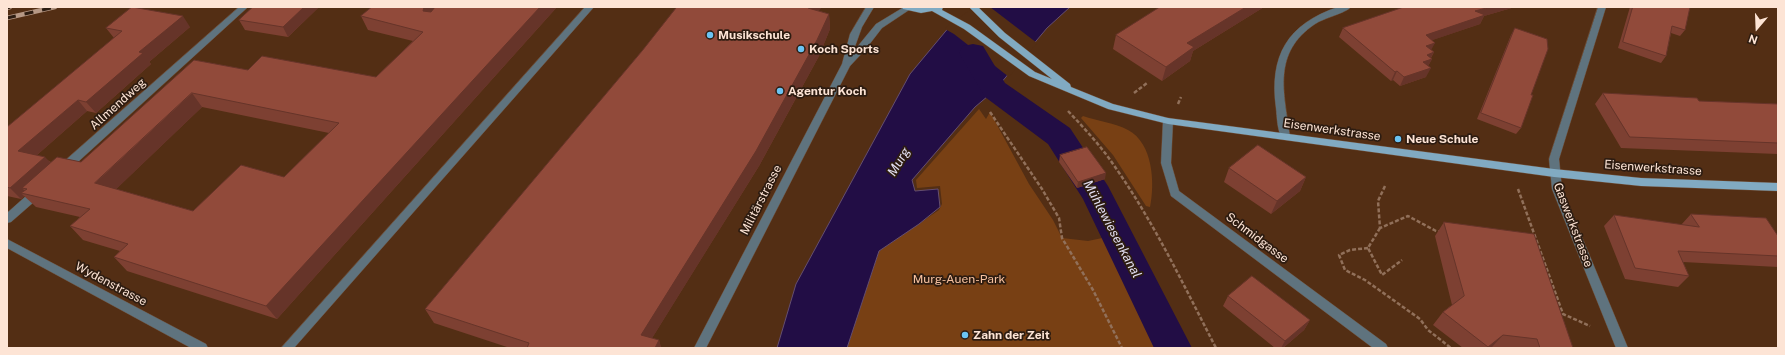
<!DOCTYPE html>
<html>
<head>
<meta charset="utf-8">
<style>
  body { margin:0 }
  #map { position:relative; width:1785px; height:355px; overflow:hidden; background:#532e14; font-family:"Public Sans",sans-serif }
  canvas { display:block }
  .frame { position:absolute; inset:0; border:8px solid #fde4d5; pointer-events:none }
  .north { position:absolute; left:1737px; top:8px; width:40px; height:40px; -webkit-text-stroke:3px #2d1c11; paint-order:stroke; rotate:199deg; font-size:11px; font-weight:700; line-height:16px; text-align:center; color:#fde4d5 }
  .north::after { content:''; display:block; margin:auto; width:14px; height:18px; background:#fde4d5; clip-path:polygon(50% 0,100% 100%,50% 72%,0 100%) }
</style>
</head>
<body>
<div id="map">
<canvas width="1785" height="355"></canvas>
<div class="frame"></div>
<div class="north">N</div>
</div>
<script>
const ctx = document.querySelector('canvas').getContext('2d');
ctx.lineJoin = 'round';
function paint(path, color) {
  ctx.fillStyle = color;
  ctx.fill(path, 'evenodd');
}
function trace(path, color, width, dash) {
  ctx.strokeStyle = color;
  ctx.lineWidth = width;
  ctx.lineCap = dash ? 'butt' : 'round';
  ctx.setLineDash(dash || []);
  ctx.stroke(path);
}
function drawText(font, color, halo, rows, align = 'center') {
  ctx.font = font + ' "Public Sans",sans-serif';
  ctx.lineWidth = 3.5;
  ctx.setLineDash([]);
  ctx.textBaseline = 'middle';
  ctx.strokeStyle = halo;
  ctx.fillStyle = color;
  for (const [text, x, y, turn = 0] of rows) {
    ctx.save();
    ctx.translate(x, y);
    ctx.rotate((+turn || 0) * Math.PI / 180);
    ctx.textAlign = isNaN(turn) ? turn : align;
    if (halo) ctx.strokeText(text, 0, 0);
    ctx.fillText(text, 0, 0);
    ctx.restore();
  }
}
paint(new Path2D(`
  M 979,109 L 986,119 L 990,112 L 1029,184 L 1053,220 L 1062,238 L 1088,241 L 1126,233 L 1138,268 L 1178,348 L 847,348 L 879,251 L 939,210 L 942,204 L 940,186 L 917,188 L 916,180 Z
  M 1083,116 C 1097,121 1115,123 1128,130 C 1153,143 1155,183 1150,207 L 1146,206 L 1113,155 L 1081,118 Z`), '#784014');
const water = new Path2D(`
  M 978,7 L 1070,7 L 1047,28 L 995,90 L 975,107 L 912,180 L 915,191 L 938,189 L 940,207 L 919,224 L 879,251 L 847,348 L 777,348 L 796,284 L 910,74 L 950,26 Z`);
paint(water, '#220d45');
trace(water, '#644e70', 1);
paint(new Path2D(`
  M 975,7 L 990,7 L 1037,43 L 1009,77 L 954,34 L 945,29 L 949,24 Z`), '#532e14');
paint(new Path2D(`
  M 973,44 L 983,46 L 1005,83 L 1070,128 L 1108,186 L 1192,348 L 1154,348 L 1083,199 L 1048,144 L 985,97 L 959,53 L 963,46 Z`), '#220d45');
const minor = new Path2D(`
  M 239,7 L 248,7 L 68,171 L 60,171 L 59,168 L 60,165 Z
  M 585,7 L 594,7 L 294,348 L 281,348 Z
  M 866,7 L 874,7 L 862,27 L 853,52 L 876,24 L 904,7 L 912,8 L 882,28 L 865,50 L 850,66 L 706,348 L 694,348 L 842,64 L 850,34 Z
  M 1338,7 L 1351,7 C 1346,13 1324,18 1315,24 C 1272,53 1284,92 1290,136 L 1288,138 L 1282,138 C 1277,130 1277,117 1276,108 C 1269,56 1287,24 1338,7 Z
  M 1598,7 L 1606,7 L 1559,159 L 1562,189 L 1628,348 L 1616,348 L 1552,189 L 1549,159 Z
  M 1168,118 L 1173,121 L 1171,163 L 1179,191 L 1386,344 L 1388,348 L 1373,348 L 1171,196 L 1161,163 L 1163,121 Z
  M 39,187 L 43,188 L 44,191 L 43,194 L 11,222 L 7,223 L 7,213 L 35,188 Z
  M 7,239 L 206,344 L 208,348 L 191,348 L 7,248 Z`);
const major = new Path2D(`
  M 902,7 L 943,7 L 942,10 L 970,25 L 1035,72 L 1052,79 L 999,37 L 969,7 L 978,7 L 1005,33 L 1070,84 L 1071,87 L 1113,104 L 1168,118 L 1554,169 L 1641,178 L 1778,183 L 1778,191 L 1641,186 L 1554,177 L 1168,124 L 1108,109 L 1029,76 L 964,29 L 932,11 L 921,13 L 903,9 Z`);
trace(minor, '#6e4b33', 1);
trace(major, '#6e4b33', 1);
trace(new Path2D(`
  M 1134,93 L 1147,83
  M 1178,104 L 1181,97
  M 1068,111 C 1084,128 1100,145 1113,164 C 1154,222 1184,286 1216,348
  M 990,112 L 1042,189 L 1059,218 L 1062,238 L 1093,290 L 1122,348
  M 1385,186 L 1378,201 L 1380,228 L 1408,216 L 1436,231 L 1441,232
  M 1518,189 L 1563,314 L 1590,326
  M 1380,228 L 1368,248 L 1382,275 L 1402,260
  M 1368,248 L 1350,250 L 1339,255 L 1345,270 L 1365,280 L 1420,319 L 1428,330 L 1451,348`), '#91705a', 2.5, [4, 2]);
paint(minor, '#5f737e');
paint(major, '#81aac2');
const rail = new Path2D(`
  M 7,8 L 10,7
  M 7,18 L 55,7`);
trace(rail, '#b69885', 4.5);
trace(rail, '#2d1c11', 3, [9]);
paint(new Path2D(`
  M 253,7 L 319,7 L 288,37 L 245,30 L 239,20 Z
  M 372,7 L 557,7 L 277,319 L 127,271 L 114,257 L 120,251 L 83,240 L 70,226 L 80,217 L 36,207 L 24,196 L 21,199 L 7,196 L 7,127 L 114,38 L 106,28 L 190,27 L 149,62 L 151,64 L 96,113 L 87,111 L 37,155 L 51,162 L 81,162 L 194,60 L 248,70 L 376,77 L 413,41 L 368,30 L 361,16 ZM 202,107 L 329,133 L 284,177 L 193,211 L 116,189 Z
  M 1160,7 L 1264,7 L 1193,51 L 1190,61 L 1162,81 L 1113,49 L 1116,35 Z
  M 1404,7 L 1515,7 L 1484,16 L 1480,24 L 1432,40 L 1431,50 L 1434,52 L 1431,58 L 1432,59 L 1428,66 L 1426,77 L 1400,86 L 1393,80 L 1391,81 L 1339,37 L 1343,28 Z
  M 1630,7 L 1690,7 L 1685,30 L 1680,36 L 1671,33 L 1666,56 L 1661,63 L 1618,48 Z
  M 819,11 L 829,14 L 830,29 L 819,56 L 759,166 L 652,338 L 659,340 L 661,348 L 510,348 L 434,323 L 425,309 L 642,51 Z
  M 1515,28 L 1531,95 L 1521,128 L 1516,134 L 1477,119 L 1511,35 Z
  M 1603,93 L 1699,101 L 1778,104 L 1778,154 L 1621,148 L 1595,104 Z
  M 1060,155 L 1105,179 L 1077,188 L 1059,162 Z
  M 1229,168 L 1306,177 L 1300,191 L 1271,214 L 1224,182 Z
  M 1691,214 L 1778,236 L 1778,267 L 1683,262 L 1689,276 L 1678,287 L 1625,279 L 1604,226 L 1614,215 L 1681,225 Z
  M 1444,222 L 1573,348 L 1497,348 L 1492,347 L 1491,348 L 1463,348 L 1433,325 L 1443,312 L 1452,305 L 1435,236 Z
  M 1228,296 L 1310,320 L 1304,330 L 1283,348 L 1275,348 L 1223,306 Z`), '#7d4032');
paint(new Path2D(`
  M 304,7 L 319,7 L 288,37 L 283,27 Z
  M 424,7 L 442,7 L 430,19 L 423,11 Z
  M 540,7 L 557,7 L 277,319 L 266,306 Z
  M 809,7 L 822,7 L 809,23 L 808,8 Z
  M 1246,7 L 1264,7 L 1193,51 L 1190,61 L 1162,81 L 1166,67 L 1187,43 Z
  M 1490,7 L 1515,7 L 1484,16 L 1480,24 L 1421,44 L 1426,35 L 1475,11 Z
  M 829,14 L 830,29 L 819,56 L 759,166 L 646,348 L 641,335 Z
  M 183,16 L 190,27 L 149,62 L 151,64 L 96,113 L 86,102 L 139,52 Z
  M 1435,43 L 1430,52 L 1426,46 Z
  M 1434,52 L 1430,59 L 1432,59 L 1427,68 L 1418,71 L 1427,55 Z
  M 1431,68 L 1426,77 L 1400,86 L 1404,77 Z
  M 1397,71 L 1393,80 L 1391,81 L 1395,72 Z
  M 192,93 L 202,107 L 108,197 L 95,183 Z
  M 78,100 L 87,111 L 29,162 L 18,151 Z
  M 45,157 L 56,168 L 27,189 L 22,188 L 27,193 L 21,193 L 24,196 L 21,199 L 10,188 Z
  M 1106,173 L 1105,179 L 1077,188 L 1078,182 Z
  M 1306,177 L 1300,191 L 1271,214 L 1277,201 Z
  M 1310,320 L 1304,330 L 1283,348 L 1281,348 L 1285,341 Z
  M 1503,335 L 1492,347 L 1491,348 L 1487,348 Z
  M 659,340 L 661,348 L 655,348 Z`), '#663429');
const building = new Path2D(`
  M 132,7 L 183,16 L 139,52 L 143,53 L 86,102 L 78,100 L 18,151 L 45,157 L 10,188 L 7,187 L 7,127 L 122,31 L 106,28 Z
  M 253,7 L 304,7 L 283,27 L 239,20 Z
  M 372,7 L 424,7 L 423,11 L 431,12 L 435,7 L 540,7 L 266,306 L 114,257 L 128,244 L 70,226 L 90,209 L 21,193 L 27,189 L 22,188 L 57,157 L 81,162 L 194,60 L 248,70 L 262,56 L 376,77 L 423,32 L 361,16 ZM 192,93 L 339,123 L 284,177 L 241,165 L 193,211 L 95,183 Z
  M 677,7 L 809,7 L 808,8 L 829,14 L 817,40 L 756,151 L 641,335 L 659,340 L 655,348 L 527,348 L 529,343 L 425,309 L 642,51 Z
  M 1160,7 L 1246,7 L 1187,43 L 1194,47 L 1166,67 L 1116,35 Z
  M 1404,7 L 1490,7 L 1475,11 L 1485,15 L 1426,35 L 1435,43 L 1426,46 L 1434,52 L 1427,55 L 1432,59 L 1423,62 L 1431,68 L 1404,77 L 1397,71 L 1395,72 L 1343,28 Z
  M 1633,7 L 1690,7 L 1685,30 L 1672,26 L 1666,56 L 1623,42 Z
  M 1515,28 L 1547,39 L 1548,49 L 1531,95 L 1533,95 L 1521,128 L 1481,113 Z
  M 1603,93 L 1697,98 L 1699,101 L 1778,104 L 1778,143 L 1630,137 Z
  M 1258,145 L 1306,177 L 1277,201 L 1229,168 Z
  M 1087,147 L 1106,173 L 1078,182 L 1060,155 Z
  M 1691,214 L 1766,218 L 1778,236 L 1778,256 L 1678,251 L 1689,276 L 1635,268 L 1614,215 L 1699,227 Z
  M 1444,222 L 1534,234 L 1573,348 L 1540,348 L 1537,339 L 1503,335 L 1488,347 L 1443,312 L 1464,296 Z
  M 1252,276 L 1310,320 L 1285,341 L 1228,296 Z`);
paint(building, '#914a3a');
trace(building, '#663429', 1);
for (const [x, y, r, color] of [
  [710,35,4,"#6bc3f2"],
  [801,49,4,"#6bc3f2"],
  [780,91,4,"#6bc3f2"],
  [1398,139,4,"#6bc3f2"],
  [965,335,4,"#6bc3f2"]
]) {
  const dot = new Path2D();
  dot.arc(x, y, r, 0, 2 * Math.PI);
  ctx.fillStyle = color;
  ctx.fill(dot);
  trace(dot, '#2d1c11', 1.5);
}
drawText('bold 12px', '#fde4d5', '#2d1c11', [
  ["Musikschule",718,35],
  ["Koch Sports",809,49],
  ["Agentur Koch",788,91],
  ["Neue Schule",1406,139],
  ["Zahn der Zeit",973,335]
], 'left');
drawText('12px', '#fde4d5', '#2d1c11', [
  ["Allmendweg",118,104,-42],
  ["Eisenwerkstrasse",1332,130,8],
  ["Eisenwerkstrasse",1653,168,4],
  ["Militärstrasse",761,200,-63],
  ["Gaswerkstrasse",1573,225,69],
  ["Schmidgasse",1257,238,37],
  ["Wydenstrasse",111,284,28]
]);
drawText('12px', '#f7c19f', '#2d1c11', [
  ["Murg-Auen-Park",959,279]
]);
drawText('italic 13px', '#e2def1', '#2d1c11', [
  ["Murg",899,162,-59],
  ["Mühlewiesenkanal",1112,229,62]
]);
</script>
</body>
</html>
